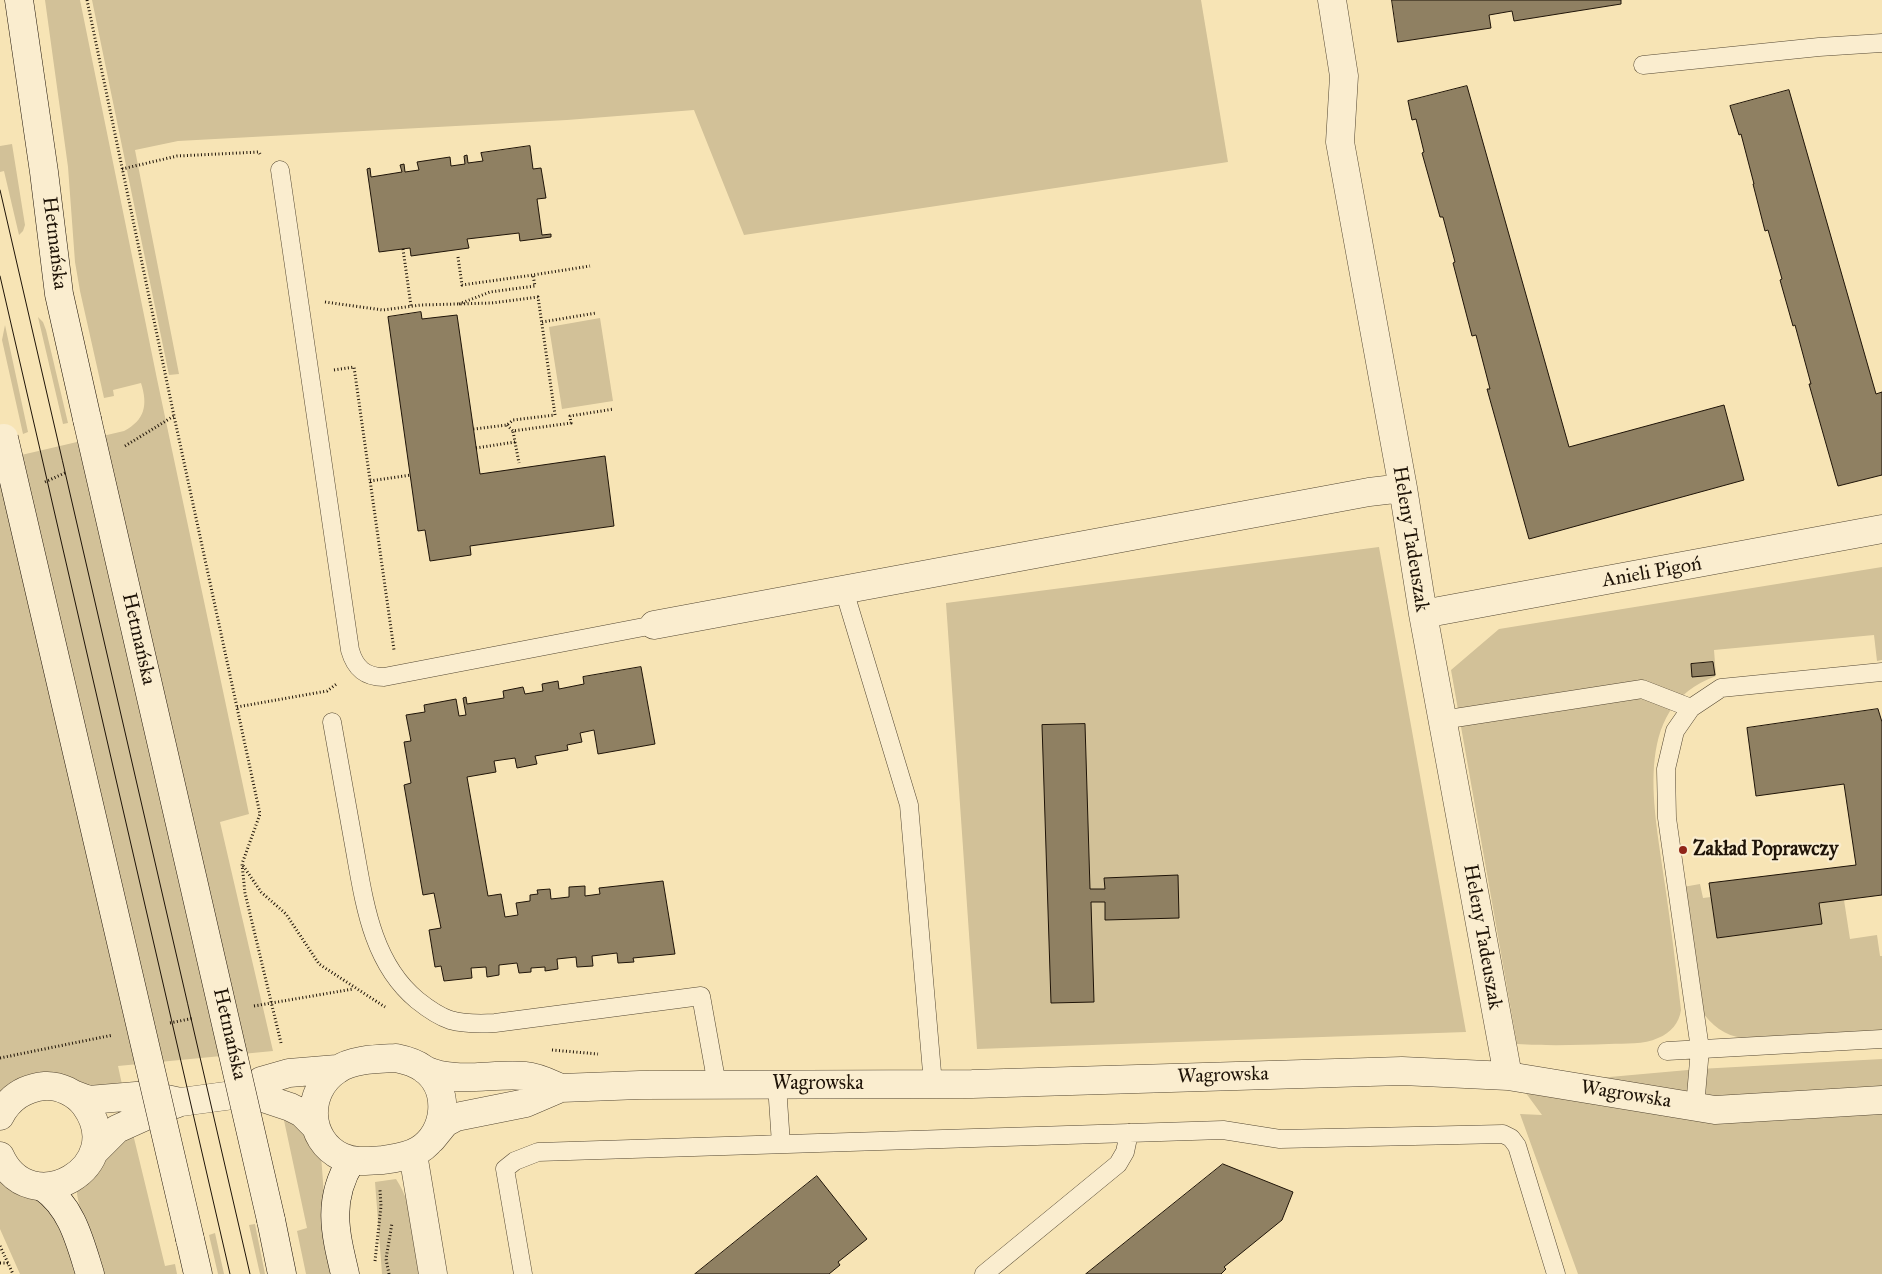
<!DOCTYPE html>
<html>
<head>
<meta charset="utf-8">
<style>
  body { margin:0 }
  canvas { display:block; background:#f7e4b5 }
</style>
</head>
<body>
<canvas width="1882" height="1274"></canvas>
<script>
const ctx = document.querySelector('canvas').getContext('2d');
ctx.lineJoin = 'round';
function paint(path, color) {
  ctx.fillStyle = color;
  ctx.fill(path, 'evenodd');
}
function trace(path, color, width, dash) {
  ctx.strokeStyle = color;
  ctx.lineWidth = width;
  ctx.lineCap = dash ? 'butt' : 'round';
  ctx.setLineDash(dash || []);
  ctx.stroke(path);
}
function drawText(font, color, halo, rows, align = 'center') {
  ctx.font = font + ' "IM FELL Great Primer",serif';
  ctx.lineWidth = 4.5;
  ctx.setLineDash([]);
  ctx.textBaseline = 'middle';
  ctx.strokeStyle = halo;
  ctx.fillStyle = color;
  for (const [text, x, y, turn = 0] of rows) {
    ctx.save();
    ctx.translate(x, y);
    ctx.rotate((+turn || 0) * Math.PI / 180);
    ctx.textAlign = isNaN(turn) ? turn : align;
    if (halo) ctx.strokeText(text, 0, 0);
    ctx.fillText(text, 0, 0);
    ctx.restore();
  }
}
paint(new Path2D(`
  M 45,0 L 80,0 L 157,379 L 249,814 L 220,822 L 273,1051 L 118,1066 L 123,1089 L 94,1091 L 0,1106 L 0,460 L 124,431 C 145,420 148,405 141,383 L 113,390 L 114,396 L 104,398 L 80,291 L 75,262 L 68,167 Z
  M 92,0 L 1201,0 L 1228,162 L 744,235 L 694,110 L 567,120 L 178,141 L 135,150 L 179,374 L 169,375 Z
  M 12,144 L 25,225 L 23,231 L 19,235 L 4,171 L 0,172 L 0,146 Z
  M 38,317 L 43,322 L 46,330 L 68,423 L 63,424 Z
  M 600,318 L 613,401 L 562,409 L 549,327 Z
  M 5,325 L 28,432 L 23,434 L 2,340 Z
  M 1379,547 L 1466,1032 L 977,1049 L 946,603 Z
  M 1882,567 L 1882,660 L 1877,661 L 1874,635 L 1714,650 L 1716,676 C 1628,707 1656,814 1665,885 C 1671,926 1676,968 1681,1010 C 1679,1023 1671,1033 1658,1038 C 1644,1045 1625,1043 1609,1044 C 1578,1045 1548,1046 1517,1044 L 1451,670 L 1499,629 Z
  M 1700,884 L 1703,898 L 1711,897 L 1717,938 L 1822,924 L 1819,903 L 1844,900 L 1850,939 L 1877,935 L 1880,956 L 1882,956 L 1882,1031 L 1743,1038 C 1725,1036 1711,1025 1701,1010 L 1683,887 Z
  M 1882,1059 L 1882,1274 L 1578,1274 L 1520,1114 L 1542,1115 L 1520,1085 L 1699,1069 Z
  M 282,1111 L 288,1113 L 321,1155 L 327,1236 L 333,1274 L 306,1274 L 297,1231 L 307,1228 Z
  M 133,1134 L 165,1266 L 175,1264 L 177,1274 L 102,1274 C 97,1259 75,1201 77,1189 L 108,1150 Z
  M 0,1165 L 53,1205 L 76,1274 L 20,1274 L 0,1229 Z
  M 396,1179 C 414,1206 415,1242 421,1274 L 382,1274 L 375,1182 Z
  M 255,1224 L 265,1274 L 260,1274 L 249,1225 Z
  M 215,1233 L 224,1274 L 218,1274 L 209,1235 Z`), '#d2c198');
const building = new Path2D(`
  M 1392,0 L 1621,0 L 1621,4 L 1514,21 L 1512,11 L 1489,15 L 1491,28 L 1398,42 Z
  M 1467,86 L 1569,447 L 1724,405 L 1744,480 L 1529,539 L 1487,389 L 1490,389 L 1476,335 L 1472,336 L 1453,263 L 1455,262 L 1443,217 L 1440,217 L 1422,153 L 1424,152 L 1416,119 L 1412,120 L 1408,101 Z
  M 1789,90 L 1876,394 L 1882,392 L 1882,475 L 1838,486 L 1809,384 L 1811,384 L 1795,325 L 1793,326 L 1780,280 L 1782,279 L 1768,230 L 1765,231 L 1753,184 L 1754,184 L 1741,134 L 1739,135 L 1730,106 Z
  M 530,146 L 533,169 L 541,168 L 546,198 L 537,199 L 542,235 L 551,234 L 551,237 L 520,241 L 519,233 L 467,239 L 469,248 L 411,256 L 410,248 L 379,252 L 367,169 L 370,168 L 371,177 L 402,172 L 400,165 L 404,164 L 405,172 L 419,170 L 417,162 L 450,157 L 451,166 L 465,164 L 464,156 L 467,155 L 468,163 L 483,161 L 481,153 Z
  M 421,312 L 422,319 L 457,315 L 480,474 L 605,456 L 614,526 L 470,546 L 471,555 L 430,561 L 425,530 L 418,531 L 388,317 Z
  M 1713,662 L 1715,675 L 1692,677 L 1691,664 Z
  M 641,667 L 655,744 L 598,754 L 594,730 L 580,733 L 582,742 L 567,745 L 568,750 L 535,756 L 537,764 L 517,768 L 515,758 L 494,761 L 496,772 L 467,777 L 488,896 L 501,894 L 505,917 L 518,915 L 516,903 L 530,901 L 530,895 L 538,894 L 537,890 L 550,889 L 551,899 L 569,897 L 569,887 L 585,886 L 585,896 L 600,894 L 599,888 L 663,881 L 675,954 L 633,958 L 634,962 L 618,963 L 617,953 L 592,956 L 593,966 L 577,967 L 576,957 L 557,959 L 558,969 L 545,971 L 545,967 L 531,968 L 531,972 L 519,973 L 517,963 L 499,965 L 499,975 L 487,977 L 486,967 L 471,968 L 472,978 L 444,981 L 441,966 L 435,967 L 429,930 L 441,928 L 434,893 L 423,895 L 404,785 L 411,783 L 404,742 L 411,741 L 406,715 L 425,712 L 424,705 L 456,699 L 459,716 L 466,715 L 463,698 L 466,697 L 467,704 L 504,698 L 503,691 L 523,687 L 525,694 L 543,691 L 542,684 L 558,681 L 559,689 L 584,684 L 583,677 Z
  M 1878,709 L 1882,722 L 1882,895 L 1819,903 L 1822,924 L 1717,938 L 1709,883 L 1856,865 L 1844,784 L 1756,796 L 1747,728 Z
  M 1085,724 L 1090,889 L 1105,889 L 1104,878 L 1178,875 L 1179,918 L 1105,920 L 1105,902 L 1091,902 L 1094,1002 L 1051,1003 L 1042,725 Z
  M 1223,1164 L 1293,1192 L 1282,1220 L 1224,1267 L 1226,1269 L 1221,1274 L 1086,1274 Z
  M 817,1176 L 867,1239 L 838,1262 L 840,1265 L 829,1274 L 695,1274 Z`);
paint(building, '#8f8062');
trace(building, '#1f1408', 1);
const lane = new Path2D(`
  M 1643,65 L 1819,47 L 1882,43
  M 280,170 L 350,650 C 355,668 365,677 384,677 L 654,625
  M 844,590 L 909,805 L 933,1084
  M 1442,720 L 1642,689 L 1691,708
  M 332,722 C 339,763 347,804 354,845 C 364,900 371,962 417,1000 C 427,1008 438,1016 450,1020 C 465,1024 480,1024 495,1023 L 701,996 L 717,1085
  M 1667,1051 L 1882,1039
  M 777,1085 L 781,1144
  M 1695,1107 L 1700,1049 L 1667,818 L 1666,769 L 1675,731 L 1691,708 L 1721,688 L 1882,672
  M 523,1274 L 505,1169 L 515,1161 L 538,1152 L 1223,1130 L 1280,1139 L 1503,1134 L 1511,1138 L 1517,1146 L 1556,1274
  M 984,1274 L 1118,1164 L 1125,1152 L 1129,1133`);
const street = new Path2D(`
  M 1332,0 L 1344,76 L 1340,142 L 1403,488 L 1423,614 L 1508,1076
  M 1423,614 L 1882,529
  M 654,625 L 1369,492 L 1403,488
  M 396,1058 C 406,1060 416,1063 424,1069 C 451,1089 447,1133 419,1150 C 408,1157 395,1158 383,1160 C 368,1161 355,1163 342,1157 C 306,1140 305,1091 337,1070 C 352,1059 378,1059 396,1058 Z
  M 425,1070 C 456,1084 492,1073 525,1076 C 538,1077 549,1083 561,1088
  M 248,1093 L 261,1081 L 289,1073 L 337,1069
  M 73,1094 L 89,1100 L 148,1095 L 180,1102
  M 0,1116 C 9,1098 24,1088 45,1086 C 59,1085 76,1093 85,1105 C 130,1167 30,1223 0,1156
  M 432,1139 L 445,1123 L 456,1117 L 526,1103 L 561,1088 L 640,1085 L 972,1084 L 1402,1071 L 1508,1076 L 1715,1110 L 1882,1100
  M 94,1152 L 117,1129 L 157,1111 L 181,1102 L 248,1093 L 290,1107 L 302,1113 L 315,1126
  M 413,1154 L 433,1274`);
const secondary = new Path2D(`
  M 19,0 L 44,172 L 59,294 L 87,419
  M 43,1187 C 72,1207 80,1242 90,1274
  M 271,1220 L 282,1274
  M 190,1239 L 198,1274
  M 345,1274 C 335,1232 327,1200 351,1161`);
trace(lane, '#554833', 19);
trace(street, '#554833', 29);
trace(secondary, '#1f1408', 29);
trace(new Path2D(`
  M 87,0 L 174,416 L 260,814 L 242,864
  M 122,169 L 177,156 L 259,152 L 260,154
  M 403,249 L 411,306
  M 458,257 L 462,285 L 533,275
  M 325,302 L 383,310 L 421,305 L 492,303 L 538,297 L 555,415 L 513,420 L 507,425 L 474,429
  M 459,304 L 490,292 L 535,286 L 533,275 L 590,266
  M 542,322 L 596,313
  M 334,370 L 354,367 L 394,650
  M 507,425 L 513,431 L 571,423 L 570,416 L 614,409
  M 515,442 L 519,463
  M 125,446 L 174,416
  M 476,448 L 515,442 L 513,431
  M 370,481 L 411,475
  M 45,482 L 67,472
  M 237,707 L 327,691 L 338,683
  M 254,1006 L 353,989
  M 170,1023 L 194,1018
  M 281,1043 L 245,893 L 242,864 L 261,892 L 286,914 L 319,964 L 385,1007
  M 552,1050 L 598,1054
  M 0,1058 L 113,1035
  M 0,1246 L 13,1274
  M 375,1261 L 381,1206 L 380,1190
  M 0,1263 L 8,1263
  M 389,1274 L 386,1259 L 392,1223`), '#1f1408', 3, [1, 2.5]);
trace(lane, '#faedcf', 18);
trace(street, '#faedcf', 28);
trace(secondary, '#faedcf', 28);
trace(new Path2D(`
  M 0,190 L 250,1274
  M 0,276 L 230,1274`), '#1f1408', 1);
const secondaryBridge = new Path2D(`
  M 87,419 L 271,1220
  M 4,438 L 190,1239`);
trace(secondaryBridge, '#1f1408', 29, []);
trace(secondaryBridge, '#faedcf', 28);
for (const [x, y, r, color] of [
  [1683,850,5,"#8f2418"]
]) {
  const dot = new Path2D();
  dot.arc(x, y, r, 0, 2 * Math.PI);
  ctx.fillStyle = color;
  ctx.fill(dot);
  trace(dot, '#faedcf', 2);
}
drawText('20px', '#1f1408', '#faedcf', [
  ["Hetmańska",54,243,83],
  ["Heleny Tadeuszak",1410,539,81],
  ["Anieli Pigoń",1652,573,-10],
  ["Hetmańska",138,639,77],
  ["Heleny Tadeuszak",1482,937,80],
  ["Hetmańska",229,1034,77],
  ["Wagrowska",1223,1076,-2],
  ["Wagrowska",818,1084],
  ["Wagrowska",1626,1095,9]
]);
drawText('bold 20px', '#1f1408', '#faedcf', [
  ["Zakład Poprawczy",1693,850]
], 'left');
</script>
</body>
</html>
